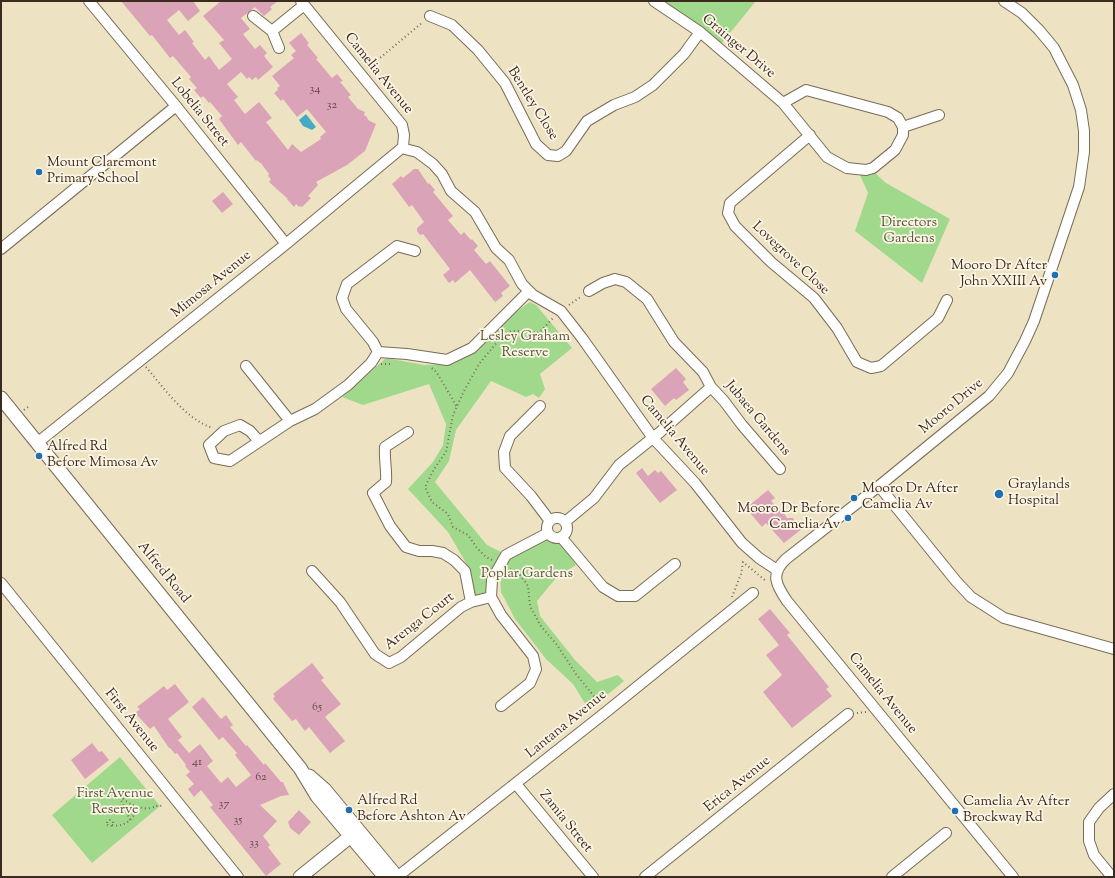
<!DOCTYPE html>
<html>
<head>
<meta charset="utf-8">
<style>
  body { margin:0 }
  #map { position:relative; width:1115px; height:878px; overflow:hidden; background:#ede3c3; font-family:"Sorts Mill Goudy",serif }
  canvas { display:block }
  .frame { position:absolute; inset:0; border:2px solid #3b2a1e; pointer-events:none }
</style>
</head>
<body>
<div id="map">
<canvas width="1115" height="878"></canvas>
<div class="frame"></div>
</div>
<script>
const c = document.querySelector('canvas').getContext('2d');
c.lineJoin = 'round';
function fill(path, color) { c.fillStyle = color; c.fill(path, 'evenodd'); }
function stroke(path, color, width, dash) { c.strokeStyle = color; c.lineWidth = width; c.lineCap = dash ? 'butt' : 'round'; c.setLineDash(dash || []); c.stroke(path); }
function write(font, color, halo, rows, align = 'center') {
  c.font = font + ' "Sorts Mill Goudy",serif'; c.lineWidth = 3.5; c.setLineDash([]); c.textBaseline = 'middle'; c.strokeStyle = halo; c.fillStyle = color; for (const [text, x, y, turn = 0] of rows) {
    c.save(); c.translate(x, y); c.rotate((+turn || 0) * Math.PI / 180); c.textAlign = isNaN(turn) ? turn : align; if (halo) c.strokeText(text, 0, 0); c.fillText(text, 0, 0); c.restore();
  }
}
const green = new Path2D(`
  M665,1H756L721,44Z
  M875,173L886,183L950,219L922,283L855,231L868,193L860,175Z
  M530,302L536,305L572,348L540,374L545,389L539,398L533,394L526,397L491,381L456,430L449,461L435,482L487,545L501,552L489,575L488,593L474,596L470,570L448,532L408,489L433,462L443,445L446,424L429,384L363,405L342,397L386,358L424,365L453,364L472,354L510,316Z
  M544,535L560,541L576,565L556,578L537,601L540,616L575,660L597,682L618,675L624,681L589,710L573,684L546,659L515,619L501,592L500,576L509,557Z
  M120,757L160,806L92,863L52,815Z`);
const water = new Path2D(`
  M306,114L316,127L312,130L303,126L299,120Z`);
const building = new Path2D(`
  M121,1H193L200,11L188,21L179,10L167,20L179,35L185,30L194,42L192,43L205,60L209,56L219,70L232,59L219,43L224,40L203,16L221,1H278L270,7L272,9L264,16L255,7L241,18L250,29L243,34L255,49L260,45L267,53L264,56L273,67L258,80L256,77L252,80L249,77L247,79L241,72L227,84L238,97L234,100L245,114L259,102L272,118L266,122L288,150L292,144L301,152L321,139L320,137L326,132L307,109L297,117L283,99L281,101L274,93L278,90L277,88L280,86L272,76L294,58L291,55L296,51L289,43L301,33L309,43L307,45L318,58L316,59L332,78L337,74L343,81L340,82L351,95L348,97L358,109L365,112L364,115L367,117L368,120L376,124L365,151L347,165L316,182L318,185L308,196L311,198L302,207L300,206L299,207L296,204L294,207L287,199H288L269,182L271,179L268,176L269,174L260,162V163L257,160L256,161L241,142L238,145L219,119L222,116L210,102L209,103L203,96L201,98L194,90L197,88L189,79L191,77L173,56L170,58L152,35L150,36Z
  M414,169H418L428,184L429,183L435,190L433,192L453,216L448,220L461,235L464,232L471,240L472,239L478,246L474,250L486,264L490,261L510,286L501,293L503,296L495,302L470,270L455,283L453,280L449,283L443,275L450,269L423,234L420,235L417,231V228L424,222L412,205L409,207L392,184L401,176L403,178Z
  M223,192L233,204L222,213L212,201Z
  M676,368L686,379L683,382L689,390L676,400L674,398L665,406L651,389Z
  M642,468L648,476L655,470L658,473L661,471L677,490L660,503L636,473Z
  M768,490L775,498L771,501L782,513L783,512L787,518H793L796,523L798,521L803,528L784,543L766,523L762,527L746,508Z
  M770,609L790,633L787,635L829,687L826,689L832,696L792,728L763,692L782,675L766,655L779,645L758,619Z
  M312,663L324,678L321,680L341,704L325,717L345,741L330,753L309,727L305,731L296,719L292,721L273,699L275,696L273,694Z
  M175,684L189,702L168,719L182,737L178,740L189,753L200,744L213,761L207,766L221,783L228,777L236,787L251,775L235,755L237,753L223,737L219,740L192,707L203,697L221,719L226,715L233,725L230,727L246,746L247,745L264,765L265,763L281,782H283L289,795L281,796L260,805L277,821L263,836L270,845L268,847L281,864L266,876L210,807L213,805L201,790L194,797L188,789L194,784L186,775L190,772L185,766L186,765L177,753L175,754L170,748H169L154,726L150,729L135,713L140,709L137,707L164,686L167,690Z
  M92,743L99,752L102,751L109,760L85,779L71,760Z
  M299,810L311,822L299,835L290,828L288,822Z`);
const path = new Path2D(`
  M368,68L423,22
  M569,305L582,296
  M381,364H392
  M146,367C164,388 186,420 213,428
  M432,368L437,373L457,407
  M24,410L28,407
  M492,560L486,557L477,548L468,535L453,527L448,514L432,502L425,487L434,469L446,452L453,415L464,391L479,364L503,335L511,331H524L539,333L553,318
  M510,569L518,572L528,586L530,606L540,625L557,645L576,674L601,705
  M732,597L741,574L743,562L766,581
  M857,713L866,712
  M130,820L121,800L123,799C129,804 142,810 150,808C155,807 157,805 162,806
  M107 823a3 3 0 1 1 6 0a3 3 0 1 1-6 0Z
  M112,825C125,828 134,818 138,807`);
const minor = new Path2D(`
  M89,1L176,106L286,244
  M301,1L402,125L404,135L403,147L405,149L417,152L433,164L442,174L451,191L475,212L496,248L509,260L522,284L533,295L561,311L582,338L653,438L695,483L742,543L759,558L777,570
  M654,1L700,32L783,103L827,157L847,168L866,170L873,168L895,150L903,135V127L898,118L888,112L806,90L783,103
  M1004,1L1022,13L1039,30L1054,48L1073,85L1081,110L1084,131V152L1079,187L1034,321L1025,341L1008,373L989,396L879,486L786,559C770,574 776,585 787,601L1013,877
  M253,16L272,31L304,5
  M430,16L452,25L478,50L505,83L536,144L548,155L558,156L566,151L587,121L614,105L635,97L653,85L684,54L700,32
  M272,31L279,48
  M903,127L939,115
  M810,135L730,203L728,213L735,226L771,262L814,298L837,328L857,362L871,368L881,366L938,318L947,300
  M1,249L176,106
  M589,291L603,283L615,279L626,282L647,299L674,342L703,372L711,387L724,401L742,425L780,469
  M378,352L373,342L346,309L342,298L347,284L397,246L415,251
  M246,366L290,421
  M540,406L510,436L504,452L505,468L531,496L550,521
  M408,432L385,447C384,459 387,470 386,482L373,493L390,526L406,547L419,551H432L443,553L454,560L465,571L471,602
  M259,441L250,431L240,425L224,431L209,445L214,458L230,461L290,421L315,409L348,385L371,363L378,352L407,354L447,360L472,348L529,291
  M37,443L286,244L403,147
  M879,486L956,581L971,597L1004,618L1114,649
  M547 528a10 10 0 1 1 20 0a10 10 0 1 1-20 0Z
  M565,522L594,498L619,465L659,433L711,387
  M561,537L603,587L618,596H635L675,564
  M312,571L340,602L375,654L389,663L401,657L461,607L471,602L491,597
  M1,583L238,877
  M501,706L530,683L536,669L533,656L501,615L491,597L492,580L506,555L548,533
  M516,784L593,877
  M397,877L606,712L753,593
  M645,877L848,714
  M892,877L946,833
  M1112,877L1094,855L1089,841V822L1099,808L1114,794`);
const major = new Path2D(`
  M1,398L300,768L317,796L385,877
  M309,776L325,790L397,877
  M300,877L357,831`);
const markers = [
  [39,172,4,"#1f6fb2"],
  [1055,275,4,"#1f6fb2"],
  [39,456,4,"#1f6fb2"],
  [999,494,5,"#1f6fb2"],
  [854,498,4,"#1f6fb2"],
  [848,518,4,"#1f6fb2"],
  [349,810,4,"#1f6fb2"],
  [955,811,4,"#1f6fb2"]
];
const numberNames = [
  ["34",315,90],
  ["32",332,106],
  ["65",317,708],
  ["41",197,763],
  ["62",261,778],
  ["37",224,805],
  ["35",238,821],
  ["33",254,844]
];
const streetNames = [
  ["Grainger Drive",738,47,40],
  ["Camelia Avenue",378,74,51],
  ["Bentley Close",532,104,58],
  ["Lobelia Street",199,113,51],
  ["Lovegrove Close",790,259,43],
  ["Mimosa Avenue",212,285,-39],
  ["Mooro Drive",952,407,-40],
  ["Jubaea Gardens",757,419,50],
  ["Camelia Avenue",674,436,50],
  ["Alfred Road",163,573,51],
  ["Arenga Court",420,622,-38],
  ["Camelia Avenue",882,694,51],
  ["First Avenue",131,721,51],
  ["Lantana Avenue",567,725,-39],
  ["Erica Avenue",738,785,-39],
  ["Zamia Street",565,822,51]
];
const poiNames = [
  ["Mount Claremont",47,164],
  ["Primary School",47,180],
  ["Mooro Dr After",1047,267,"right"],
  ["John XXIII Av",1047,283,"right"],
  ["Alfred Rd",47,448],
  ["Before Mimosa Av",47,464],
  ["Graylands",1008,486],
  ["Hospital",1008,502],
  ["Mooro Dr After",862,490],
  ["Camelia Av",862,506],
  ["Mooro Dr Before",840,510,"right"],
  ["Camelia Av",840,526,"right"],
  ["Alfred Rd",357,802],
  ["Before Ashton Av",357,818],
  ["Camelia Av After",963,803],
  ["Brockway Rd",963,819]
];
const parkNames = [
  ["Directors",909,224],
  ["Gardens",909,240],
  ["Lesley Graham",525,338],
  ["Reserve",525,354],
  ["Poplar Gardens",527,575],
  ["First Avenue",115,795],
  ["Reserve",115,811]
];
fill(green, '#a1d98c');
fill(water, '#43abc3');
fill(building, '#dba3b7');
stroke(minor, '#796b58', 12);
stroke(major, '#796b58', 15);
stroke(path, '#796b58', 2, [1, 3]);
stroke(minor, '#fff', 10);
stroke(major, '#fff', 13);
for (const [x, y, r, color] of markers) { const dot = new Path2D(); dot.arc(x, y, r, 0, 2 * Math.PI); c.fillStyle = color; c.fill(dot); stroke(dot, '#fcf5e5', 1.5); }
write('12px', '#634844', null, numberNames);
write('14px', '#3b2a1e', '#fcf5e5', streetNames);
write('14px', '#3b2a1e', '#fcf5e5', poiNames, 'left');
write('14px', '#54563a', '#fcf5e5', parkNames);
</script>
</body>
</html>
